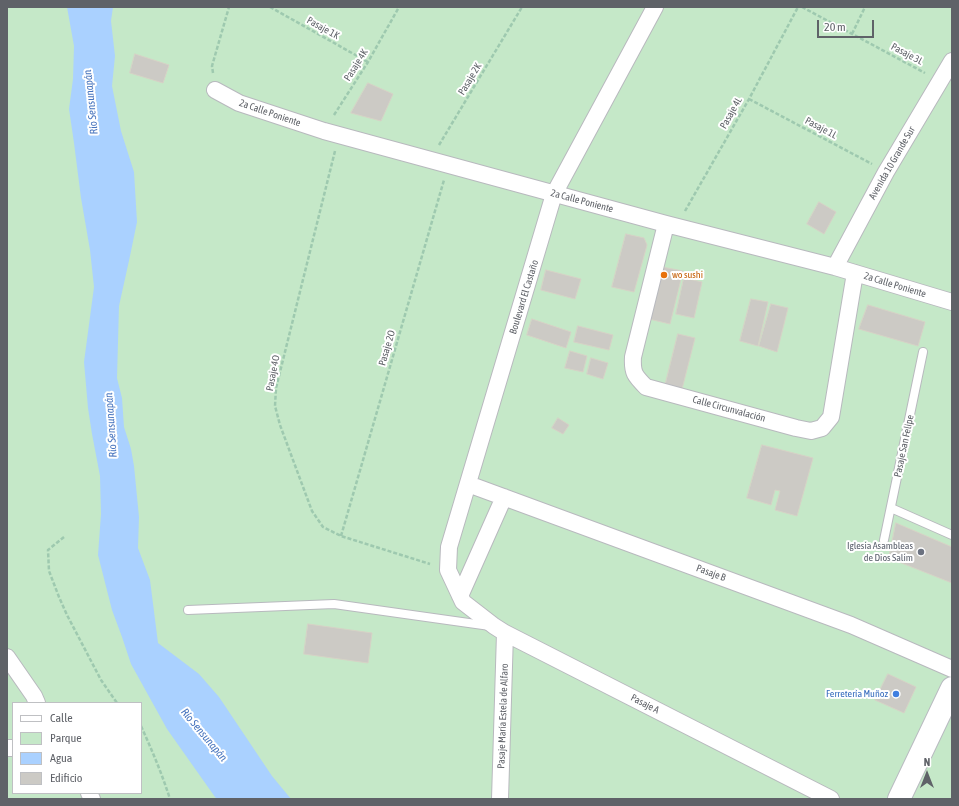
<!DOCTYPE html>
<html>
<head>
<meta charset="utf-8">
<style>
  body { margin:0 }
  #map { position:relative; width:959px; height:806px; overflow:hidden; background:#f1f0e8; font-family:"Asap Condensed",sans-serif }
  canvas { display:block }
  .frame { position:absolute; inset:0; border:8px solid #5f6268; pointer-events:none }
  .legend { position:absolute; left:12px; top:702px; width:130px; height:92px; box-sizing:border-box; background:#fff; border:1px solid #bfc0c3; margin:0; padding:5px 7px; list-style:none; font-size:12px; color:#5f6268 }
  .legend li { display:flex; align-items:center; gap:8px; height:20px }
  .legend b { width:20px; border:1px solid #bfc0c3 }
  .north { position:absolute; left:907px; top:754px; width:40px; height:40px; -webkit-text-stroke:3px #fff; paint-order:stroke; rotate:0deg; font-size:11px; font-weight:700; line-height:16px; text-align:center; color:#5f6268 }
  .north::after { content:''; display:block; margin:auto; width:14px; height:18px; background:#5f6268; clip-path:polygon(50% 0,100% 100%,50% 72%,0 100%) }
  .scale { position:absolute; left:817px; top:20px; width:57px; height:18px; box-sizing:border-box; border:2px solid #5f6268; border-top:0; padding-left:5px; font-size:12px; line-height:14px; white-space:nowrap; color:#5f6268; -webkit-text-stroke:3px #fff; paint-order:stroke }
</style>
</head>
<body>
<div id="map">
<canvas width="959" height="806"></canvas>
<div class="frame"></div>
<ul class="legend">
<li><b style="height:5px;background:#fff"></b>Calle</li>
<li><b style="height:11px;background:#c5e8c8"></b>Parque</li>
<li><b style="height:11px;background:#aad1ff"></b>Agua</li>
<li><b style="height:11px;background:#cccac5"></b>Edificio</li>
</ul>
<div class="north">N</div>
<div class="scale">20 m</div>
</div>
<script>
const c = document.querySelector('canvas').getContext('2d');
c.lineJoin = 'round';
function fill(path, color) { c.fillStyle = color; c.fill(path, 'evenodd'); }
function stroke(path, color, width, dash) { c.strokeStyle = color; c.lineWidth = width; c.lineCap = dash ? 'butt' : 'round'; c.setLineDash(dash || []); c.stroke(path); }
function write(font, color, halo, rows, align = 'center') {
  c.font = font + ' "Asap Condensed",sans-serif'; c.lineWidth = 4; c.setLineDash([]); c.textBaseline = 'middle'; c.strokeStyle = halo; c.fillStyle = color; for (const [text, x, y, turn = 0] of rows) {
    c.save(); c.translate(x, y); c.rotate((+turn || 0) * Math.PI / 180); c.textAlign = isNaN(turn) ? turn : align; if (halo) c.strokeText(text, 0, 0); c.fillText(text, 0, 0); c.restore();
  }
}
const green = new Path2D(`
  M7,7H952V799H7ZM13,703H141V793H13Z`);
const water = new Path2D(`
  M67,7H113L111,21L115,56L112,86L121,131L134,172L137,222L130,256L119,306L117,378L122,398L124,427L131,449L134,466L139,517L138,548L150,580L158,643L199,674L219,697L272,776L291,799H217L215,797L167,729L131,664L122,637L112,610L98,555L101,514L100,476L92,434L88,408L84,362L94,287L90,250L81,198L74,143L69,109L73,79L74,46Z`);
const building = new Path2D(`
  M135,54L169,65L163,83L130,73Z
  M368,83L393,94L381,121L351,113Z
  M819,202L836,212L824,234L807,224Z
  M626,234L644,238L647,245L634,292L612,287Z
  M662,267L683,271L670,324L649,319Z
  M546,270L581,279L575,299L541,290Z
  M684,278L702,282L694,318L676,314Z
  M751,299L768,302L758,346L740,341Z
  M771,304L788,308L777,352L759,346Z
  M868,305L925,322L918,346L859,329Z
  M532,319L571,332L566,348L527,335Z
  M578,326L613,335L609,350L574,342Z
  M678,334L695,338L682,389L665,386Z
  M570,351L587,356L583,372L565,368Z
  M591,358L608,363L603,379L587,374Z
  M558,418L569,425L563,434L552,428Z
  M762,445L813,458L797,516L775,510L780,491L775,490L771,505L747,498Z
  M896,523L952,547V583L889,558Z
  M308,624L372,633L368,663L304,654Z
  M888,674L916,687L904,713L875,700Z`);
const path = new Path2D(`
  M270,7L368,62
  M802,7L925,73
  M852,34L865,7
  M213,73L212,66L229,7
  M749,99L872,164
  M334,115L368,62L399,7
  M439,145L522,7
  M335,151L276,388L275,406L280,425L312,511L323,527L341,536L430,564
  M685,211L749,99L798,7
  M341,536L444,180
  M64,537L48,550L49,571L59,597L67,615L101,680L117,703
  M141,726C152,750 162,774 170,799`);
const lane = new Path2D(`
  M891,508L952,535
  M884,540L923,352
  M188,610L334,604L490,626`);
const street = new Path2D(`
  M655,7L554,194L449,547L448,570L463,602L494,626L505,633L831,799
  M215,90L239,103L324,131L666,224L835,267L952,302
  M666,224L633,357C632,373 635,376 646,387L796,428L811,431L822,428L831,417L855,273
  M835,267L886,172L952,61
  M468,484L851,625L952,669
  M460,596L504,497
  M7,657L34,696L37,703
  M7,748H13
  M89,793L92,799
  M500,799L505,633`);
const secondary = new Path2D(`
  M899,799L952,688`);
const markers = [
  [664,275,4,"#e8710a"],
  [921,552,4,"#6b7280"],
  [896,694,4,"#3f7fe0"]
];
const streetNames = [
  ["Pasaje 1K",323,28,29],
  ["Pasaje 3L",907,54,28],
  ["Pasaje 4K",356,65,-58],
  ["Pasaje 2K",470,79,-59],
  ["2a Calle Poniente",270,113,19],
  ["Pasaje 4L",731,113,-61],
  ["Pasaje 1L",821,128,28],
  ["Avenida 10 Grande Sur",892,163,-60],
  ["2a Calle Poniente",582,201,15],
  ["2a Calle Poniente",895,285,17],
  ["Boulevard El Castaño",524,297,-73],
  ["Pasaje 2O",387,348,-74],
  ["Pasaje 4O",273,373,-79],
  ["Calle Circunvalación",729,409,15],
  ["Pasaje San Felipe",904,446,-78],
  ["Pasaje B",711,573,20],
  ["Pasaje A",645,704,27],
  ["Pasaje María Estela de Alfaro",503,716,-88]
];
const foodNames = [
  ["wo sushi",672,275]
];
const worshipNames = [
  ["Iglesia Asambleas",913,546],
  ["de Dios Salim",913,558]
];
const shopNames = [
  ["Ferretería Muñoz",888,694]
];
const waterNames = [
  ["Río Sensunapán",91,102,-96],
  ["Río Sensunapán",111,425,-94],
  ["Río Sensunapán",204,735,50]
];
fill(green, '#c5e8c8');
fill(water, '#aad1ff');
fill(building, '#cccac5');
stroke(building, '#d6d3c6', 1);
stroke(lane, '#b8b9be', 10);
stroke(street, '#b8b9be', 18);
stroke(secondary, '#b9bbc1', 24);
stroke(path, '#9ec9af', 2.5, [4, 2]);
stroke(lane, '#fff', 8);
stroke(street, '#fff', 16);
stroke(secondary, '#fff', 22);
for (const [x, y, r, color] of markers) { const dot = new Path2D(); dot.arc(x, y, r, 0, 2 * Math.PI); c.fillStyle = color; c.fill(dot); stroke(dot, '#fff', 1.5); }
write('10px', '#5f6268', '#fff', streetNames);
write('10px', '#c56008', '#fff', foodNames, 'left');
write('10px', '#5b616d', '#fff', worshipNames, 'right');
write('10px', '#366cbe', '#fff', shopNames, 'right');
write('italic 11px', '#4673bd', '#fff', waterNames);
</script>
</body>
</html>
